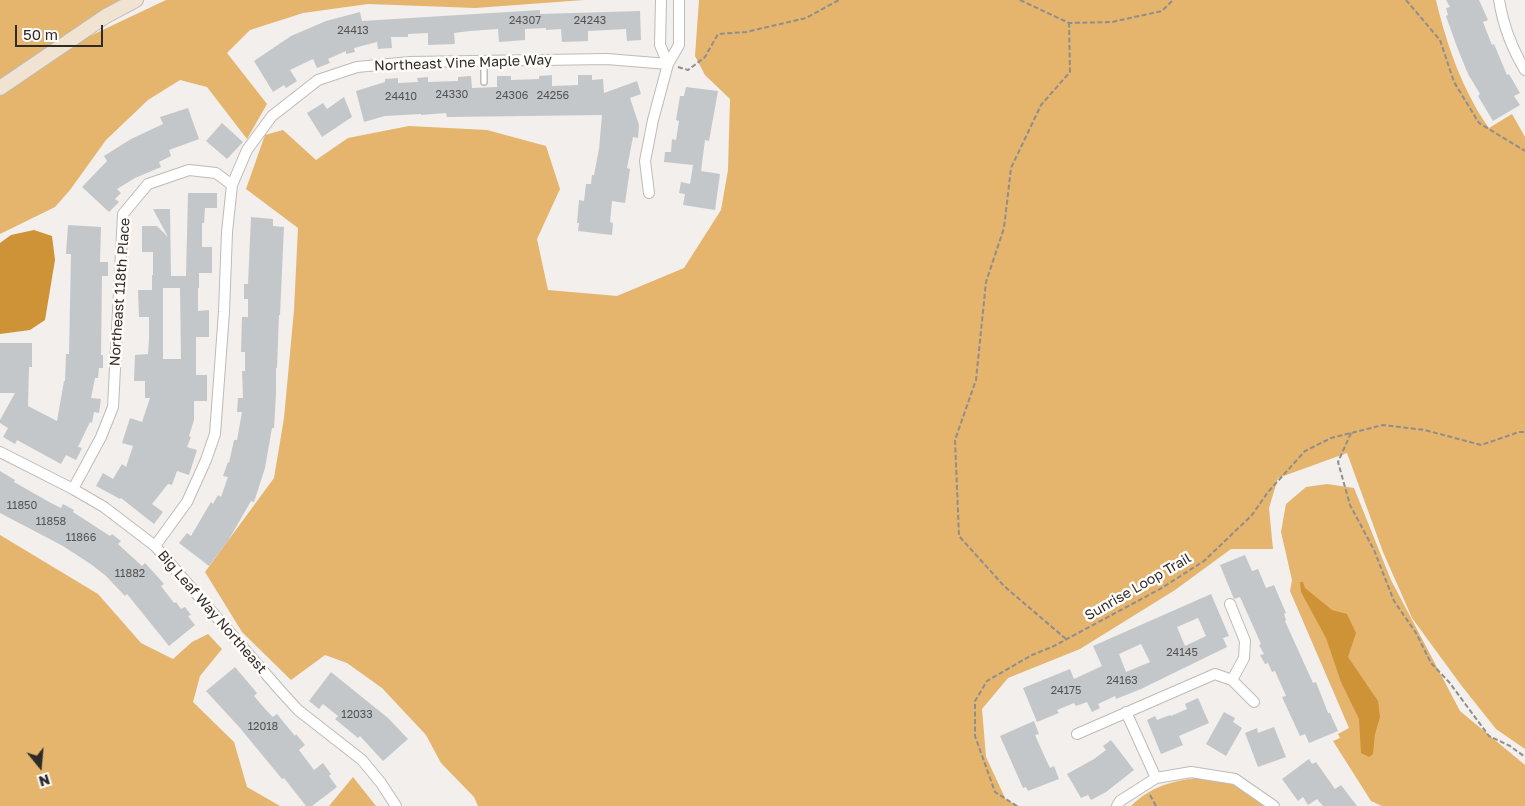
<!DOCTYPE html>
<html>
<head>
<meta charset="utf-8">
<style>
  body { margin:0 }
  #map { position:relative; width:1525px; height:806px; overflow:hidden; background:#f2efec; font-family:"Golos Text",sans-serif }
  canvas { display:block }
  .north { position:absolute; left:15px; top:741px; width:50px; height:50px; -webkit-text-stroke:4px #fffcfa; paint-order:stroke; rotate:163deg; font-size:14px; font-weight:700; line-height:20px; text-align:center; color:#2d2c2b }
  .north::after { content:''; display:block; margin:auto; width:18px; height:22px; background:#2d2c2b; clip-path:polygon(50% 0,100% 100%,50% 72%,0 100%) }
  .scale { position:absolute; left:15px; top:25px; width:88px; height:22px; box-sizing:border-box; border:2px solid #2d2c2b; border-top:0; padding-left:6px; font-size:15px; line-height:18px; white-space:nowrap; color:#2d2c2b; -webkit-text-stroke:4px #fffcfa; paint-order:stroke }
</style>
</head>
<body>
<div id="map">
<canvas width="1525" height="806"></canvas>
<div class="north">N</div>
<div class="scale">50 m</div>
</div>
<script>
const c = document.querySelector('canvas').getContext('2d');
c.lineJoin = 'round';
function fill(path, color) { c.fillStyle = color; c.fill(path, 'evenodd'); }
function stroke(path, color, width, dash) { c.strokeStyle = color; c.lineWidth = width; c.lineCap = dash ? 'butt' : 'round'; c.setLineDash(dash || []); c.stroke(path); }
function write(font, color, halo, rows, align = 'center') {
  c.font = font + ' "Golos Text",sans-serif'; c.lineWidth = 5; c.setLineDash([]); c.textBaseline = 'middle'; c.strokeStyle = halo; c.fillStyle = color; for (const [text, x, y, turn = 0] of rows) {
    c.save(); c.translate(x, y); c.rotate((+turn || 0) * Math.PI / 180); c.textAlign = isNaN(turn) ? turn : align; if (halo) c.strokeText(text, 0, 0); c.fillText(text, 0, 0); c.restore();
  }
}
const green = new Path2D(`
  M0,0H136L73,44L166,0H584L475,8L368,4L303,13L250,30L227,53L267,104L247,139L207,87L180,80L148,100L106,140L70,190L55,207L0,234Z
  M699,0H1436C1446,43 1463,92 1489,128L1512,114L1525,137V749L1496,729L1461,685L1412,618L1383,552L1347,453L1278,478L1269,508L1273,549H1231L1175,590L1080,649L1008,678L982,709L986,757L1006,800L1019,806H478L474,797L441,763L426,735L382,688L347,663L325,655L291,680L242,632L205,572L274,478L284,418L294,310L298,228L246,189L265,135L283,130L316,160L348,138L409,126L487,130L546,146L560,189L537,239L548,290L617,296L684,268L721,210L728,170L730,99L705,75L695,56Z
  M1327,484L1354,488L1391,580L1460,711L1525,765V806H1382L1371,801L1333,741L1340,738L1338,734L1349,728L1290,591L1292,580L1281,532L1286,504L1306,487Z
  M0,535L98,594L141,643L173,659L192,642L208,634L222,649L200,676L193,702L234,742L247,787L280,806H0Z
  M353,777L376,806H329Z
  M1198,778L1223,781L1241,787L1266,806H1131C1151,787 1170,781 1198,778Z`);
const water = new Path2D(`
  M34,230L52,236L55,260L45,320L30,330L0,334V243L11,235Z
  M1300,582H1303L1305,588L1332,610L1347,614L1356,633L1348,657L1378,701L1380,717L1375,734L1373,754L1369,757L1361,753L1359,719L1341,682L1326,638L1301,592Z`);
const building = new Path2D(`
  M1446,0H1479L1488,20L1483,22L1492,45L1494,44L1507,75L1509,74L1520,93L1514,96L1520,105L1493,121L1478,96L1480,94L1468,74L1457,47L1446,16L1448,15L1446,8L1450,7Z
  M540,10V14L640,11L641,40L627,41L626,29L588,31V41L562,42L561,29L546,30V28L525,29V40L499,42L498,29L470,31L454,33L455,44L428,45V33L408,34V37H391L392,48L378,49L377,42L354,48L355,52L346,54V51L328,59L330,63L317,68L313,59L290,70L297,81L286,88L284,85L273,92L254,61L291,36L326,21L360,12L362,21Z
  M552,75V86L578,85V75H592V80L603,79L604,93L637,81L641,94L630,98L639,125L638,138L633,137L627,168L630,169L625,203L612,201L610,222L613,223L612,235L578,231L579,223H577L579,200L584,201L586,184H591L592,175H594L599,149L602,115L447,117L446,113L421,115V114L385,116L364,122L356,91L385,82V79L398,78V83L418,82L417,78L428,77V82L458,81V77L471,76L472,88L497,87V76H511V80L539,79V76Z
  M686,87L718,91L709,141L705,140L701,171L720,174L715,210L683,205L685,194L679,193L681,182L690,184L693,165L664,162L665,152H671L672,139L676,140L679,121L676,120L680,96H684Z
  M344,97L352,117L322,137L307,113L323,103L327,109Z
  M188,108L199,139L169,150L171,156L159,162L161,167L135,178L117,189L121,193L115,199L119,202L109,212L82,187L107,161L104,156L131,139L163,124L160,117Z
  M222,123L243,142L227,159L206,141Z
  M188,193H217V208H205L204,223H202V247H212V273H199V288H198V311L209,310V337H196V375H207V401H194V420L189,436L191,437L187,447L197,450L189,475L177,471L172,485L168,484L152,504L163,512L154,524L121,498L120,499L96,486L103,473L113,479L122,464L126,467L133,446L122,443L130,418L142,422L150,398H145V381H134L135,355L148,354L149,338V317H139L138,290H152V275H153V252H142V226H157L168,237L153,209H170L171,276H186ZM163,288H180L181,359H163Z
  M251,217L273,219V226L284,227L280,315H279L277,368H276V394L274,428H272L265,468L254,502L251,501L228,541L209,566L179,543L187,533L191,536L211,502L213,504L218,495L221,497L228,477L223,476L228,462L229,463L234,440H237L242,412H237L238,398H243L242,371H245V352H241L242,317H248V299H244V284H248Z
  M68,225L101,227L100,262H108V276H102L101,355H103V368H99L98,378H95L91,398L101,399L99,413L94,412L92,423L90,422L78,447L82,448L76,460L66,455L61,464L17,440L15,444L3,437L8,428L0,423V420L15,393H0V343H32V367H29L28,406L57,421L64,381H65L66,354H69L71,254H66Z
  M0,471L15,480L14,482L51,503L61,508L63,504L74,510L73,512L110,536L112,534L121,541L118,544L142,566L145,563L157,576L164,584L161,586L174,603L176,602L181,609L185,607L191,615L188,616L195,625L169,646L127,594L125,596L106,576L92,565L63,546L0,513Z
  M1245,555L1252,571L1258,569L1266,588L1274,585L1286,613L1284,614L1286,620L1285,621L1313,683L1316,682L1328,713H1330L1338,731L1309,743L1305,734L1300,736L1282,697L1286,696L1275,671L1272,672L1268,663L1265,664L1260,655L1264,654L1259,645L1261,644L1240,597L1234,599L1220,565Z
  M1211,594L1229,636L1223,638L1227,647L1141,689L1116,699L1115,696L1098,704L1100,708L1092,712L1087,702L1076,706L1074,703L1057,710L1059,713L1037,722L1023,688L1070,669L1074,679L1102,666L1093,646ZM1198,618L1206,636L1185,646L1177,627ZM1141,644L1150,662L1126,672L1119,654Z
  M235,667L257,693L254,696L266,710L273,717L277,714L295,736L296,734L305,745L299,750L314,770L323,763L331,774L329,776L337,787L312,806H306L284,778L282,779L240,728L206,691Z
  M331,672L388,718L408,739L383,761L360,736L358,738L335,719L338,716L323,704L319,709L309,701Z
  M1198,698L1209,723L1179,736L1183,745L1161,754L1147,720L1155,716L1157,720L1170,715L1171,716L1187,709L1185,704Z
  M1224,712L1235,718L1233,722L1242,728L1226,756L1206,744Z
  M1034,721L1039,734L1035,735L1043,753L1050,768L1054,766L1059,779L1028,791L1026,787L1023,788L1000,736Z
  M1274,727L1286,757L1258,767L1245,733L1257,728L1258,733Z
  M1111,740L1134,770L1106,792L1091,800L1088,795L1081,798L1067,774L1094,759L1106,750L1103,746Z
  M1309,759L1312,764L1316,762L1335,789L1341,785L1357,806H1323L1317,799L1308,805L1303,797L1298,801L1282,779Z`);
const path = new Path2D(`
  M1020,0L1069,23L1112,22L1162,11L1173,0
  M1406,0L1440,40L1454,82L1479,123L1525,151
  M678,67L688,70L705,57L718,34L746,32L806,18L839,0
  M1351,433L1338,462L1350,505L1374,550L1394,601L1416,633L1431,663L1449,682L1489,736L1510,746L1525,757
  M1066,639L1004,586L959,536L955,440L976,380L986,282L1004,228L1011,168L1041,105L1070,72L1069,23
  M1150,795L1156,806
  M1017,806L995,792L975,736V701L987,681L1032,655L1052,647L1160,589L1204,561L1252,515L1268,492L1305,451L1331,438L1383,425L1425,430L1481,445L1519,432H1525`);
const lane = new Path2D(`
  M484,61V82`);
const street = new Path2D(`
  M661,0L660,45L668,64
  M1499,0C1503,24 1512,49 1525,70
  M649,193L645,161L653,120L668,64L679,45V0
  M0,452L73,489L104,507L155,546L278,688L298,710L362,760L381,783L396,806
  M73,489L101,437L113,407L123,214L148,184L189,170L216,173L232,185
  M155,546L187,502L206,460L215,434L224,312L227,232L232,185L247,150L272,116L318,80L357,67L410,62L607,59L668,64
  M1230,604L1245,641L1244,658L1232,680
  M1126,712L1156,778
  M1077,734L1215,674L1232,680L1254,702
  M1117,806L1120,801L1156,778L1191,772L1235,779L1274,806`);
const secondary = new Path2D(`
  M0,88L106,16L136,0`);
const numberNames = [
  ["24307",525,21],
  ["24243",590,21],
  ["24413",353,31],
  ["24330",452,95],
  ["24306",512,96],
  ["24256",553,96],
  ["24410",401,97],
  ["11850",22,506],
  ["11858",51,522],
  ["11866",81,538],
  ["11882",130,574],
  ["24145",1182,653],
  ["24163",1122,681],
  ["24175",1066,691],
  ["12033",357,715],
  ["12018",263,727]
];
const streetNames = [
  ["Northeast Vine Maple Way",463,63,-2],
  ["Northeast 118th Place",120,292,-86],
  ["Sunrise Loop Trail",1138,587,-30],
  ["Big Leaf Way Northeast",212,612,49]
];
fill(green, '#e5b46d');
fill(water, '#ce9337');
fill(building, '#c4c7ca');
stroke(lane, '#bebbb8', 8);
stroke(street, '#bebbb8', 12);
stroke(secondary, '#bebbb8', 16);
stroke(path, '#908e8c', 2, [5, 2.5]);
stroke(lane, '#fff', 5);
stroke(street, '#fff', 10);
stroke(secondary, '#f1e3d1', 14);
write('11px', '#535353', null, numberNames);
write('14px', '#2d2c2b', '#fffcfa', streetNames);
</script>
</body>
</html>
